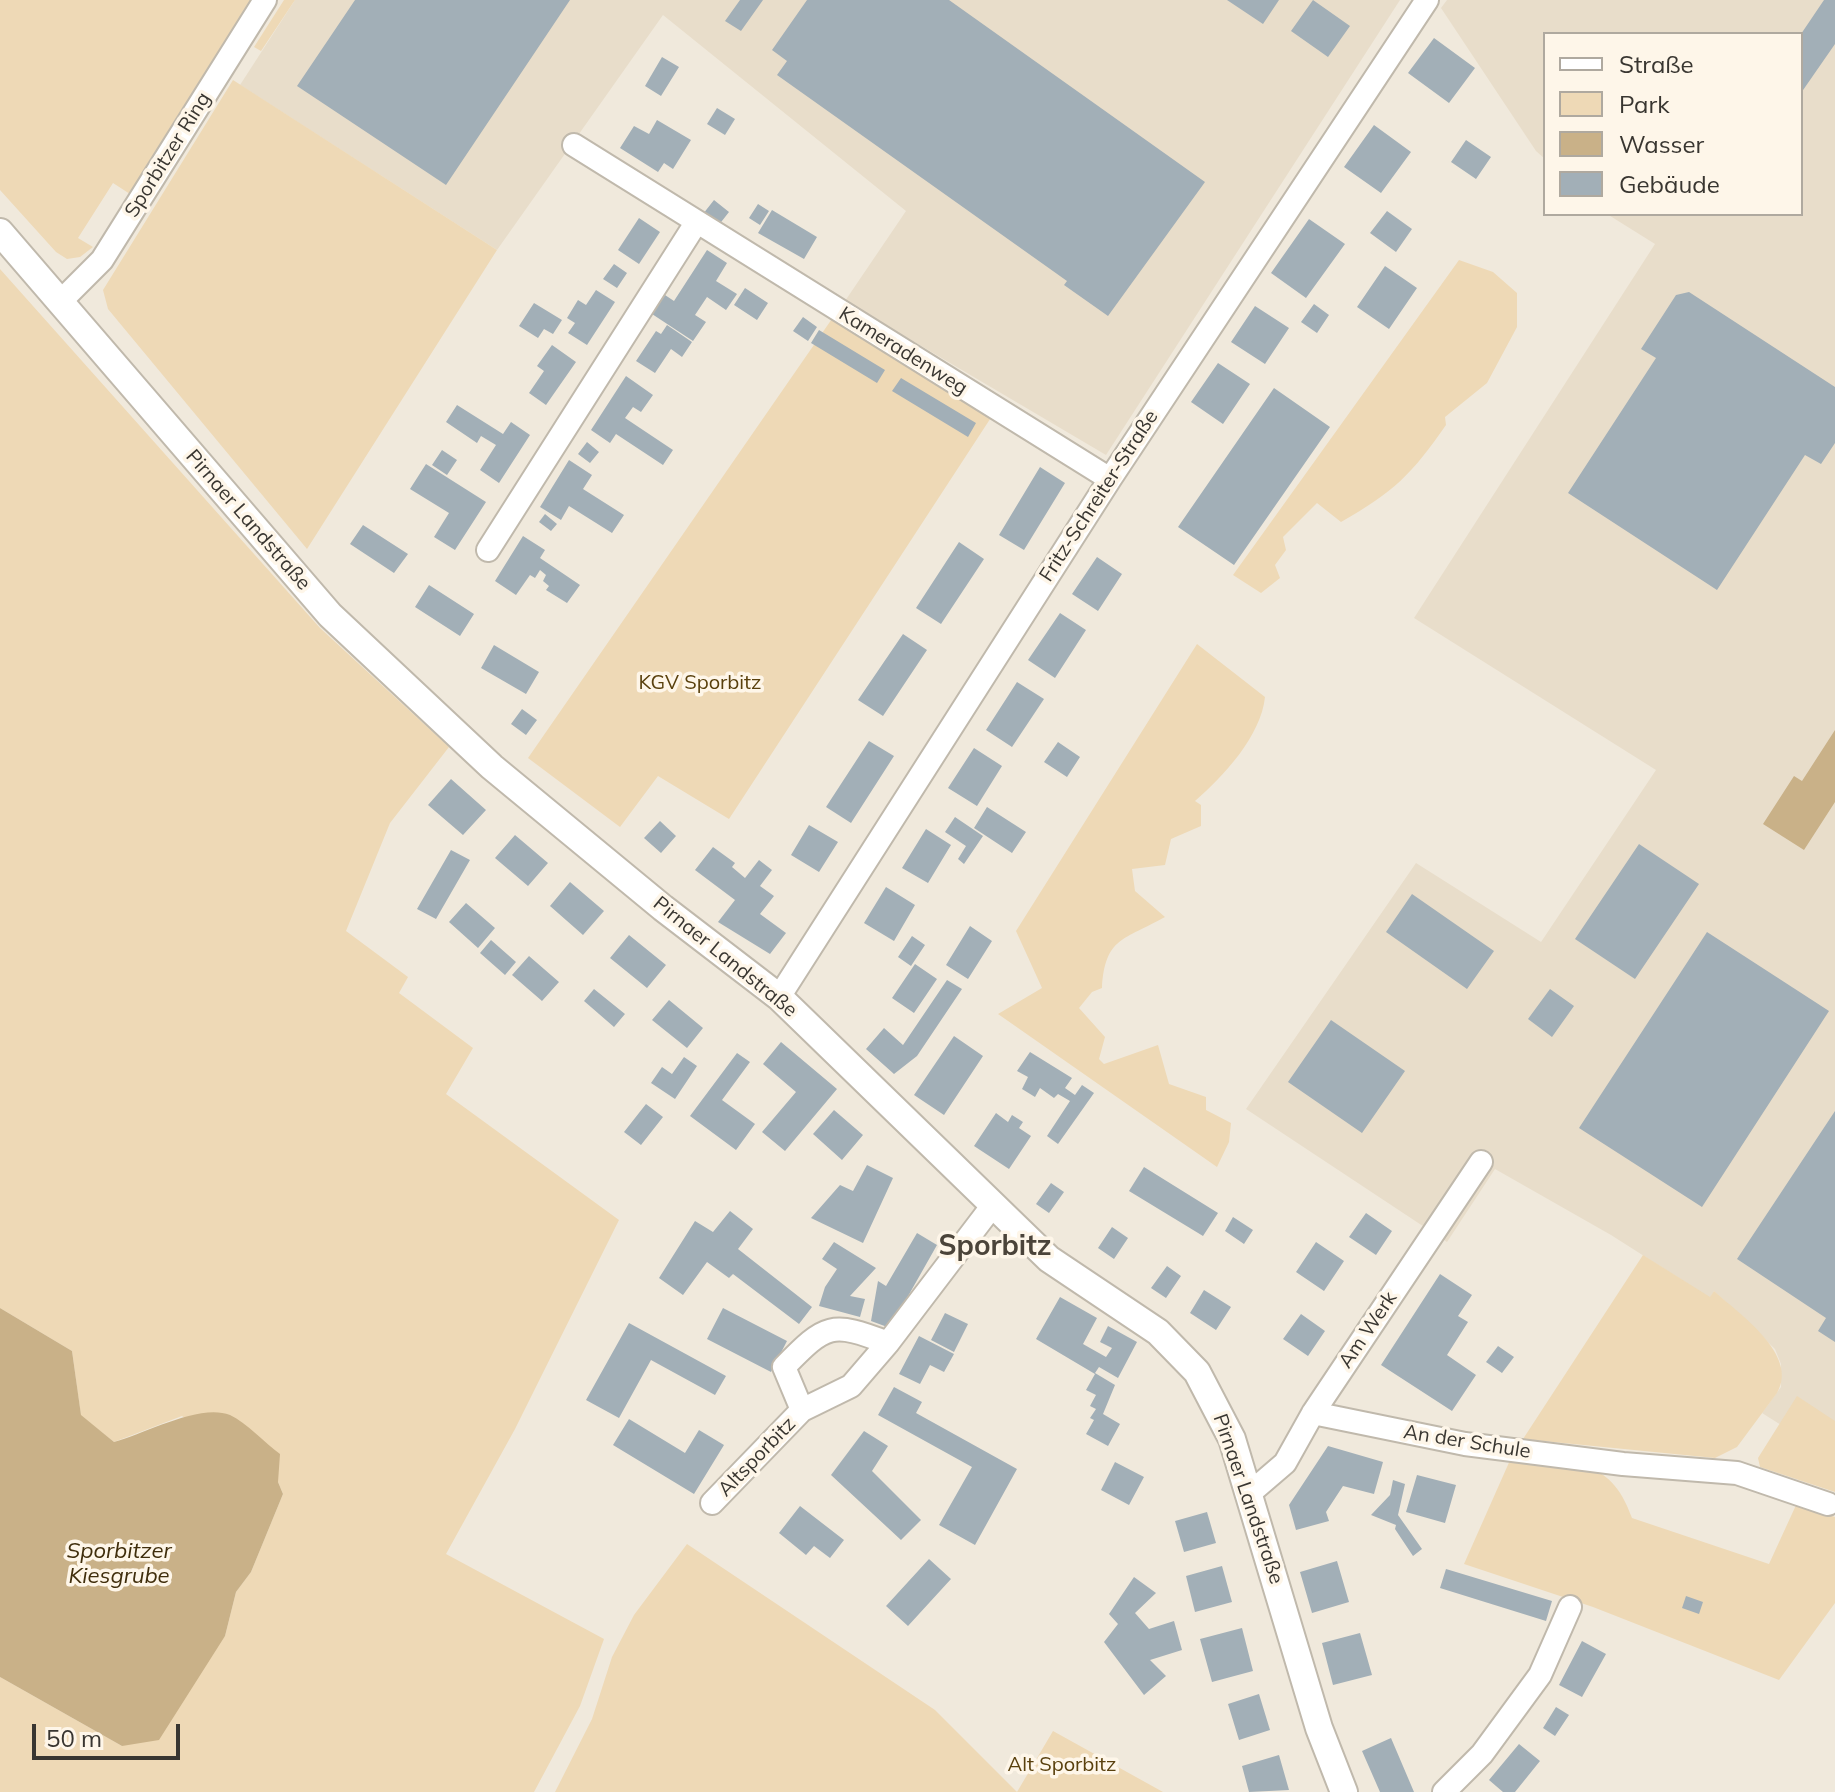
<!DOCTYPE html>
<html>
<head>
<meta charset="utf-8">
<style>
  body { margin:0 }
  #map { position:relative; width:1835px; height:1792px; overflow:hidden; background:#f0e9dc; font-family:Mulish,sans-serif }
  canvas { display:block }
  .legend { position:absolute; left:1543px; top:32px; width:260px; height:184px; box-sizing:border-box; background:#fef6e9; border:2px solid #afa99f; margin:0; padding:10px 14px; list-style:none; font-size:24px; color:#393631 }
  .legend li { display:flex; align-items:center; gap:16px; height:40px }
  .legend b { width:40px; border:2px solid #afa99f }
  .scale { position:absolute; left:32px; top:1724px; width:148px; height:36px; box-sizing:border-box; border:4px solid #393631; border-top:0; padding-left:10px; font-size:24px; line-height:28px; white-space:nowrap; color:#393631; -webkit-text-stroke:6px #fef6e9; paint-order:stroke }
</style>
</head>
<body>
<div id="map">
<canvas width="1835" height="1792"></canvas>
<ul class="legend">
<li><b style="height:10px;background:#fff"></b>Straße</li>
<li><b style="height:22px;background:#eed9b6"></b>Park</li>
<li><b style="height:22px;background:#c9b188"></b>Wasser</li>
<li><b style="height:22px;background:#a2afb7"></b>Gebäude</li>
</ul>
<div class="scale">50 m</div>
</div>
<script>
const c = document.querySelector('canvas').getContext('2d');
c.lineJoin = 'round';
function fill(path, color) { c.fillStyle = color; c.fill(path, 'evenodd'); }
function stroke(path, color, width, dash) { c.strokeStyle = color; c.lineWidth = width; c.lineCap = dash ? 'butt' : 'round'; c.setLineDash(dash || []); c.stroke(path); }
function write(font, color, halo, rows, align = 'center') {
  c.font = font + ' Mulish,sans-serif'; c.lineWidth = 7; c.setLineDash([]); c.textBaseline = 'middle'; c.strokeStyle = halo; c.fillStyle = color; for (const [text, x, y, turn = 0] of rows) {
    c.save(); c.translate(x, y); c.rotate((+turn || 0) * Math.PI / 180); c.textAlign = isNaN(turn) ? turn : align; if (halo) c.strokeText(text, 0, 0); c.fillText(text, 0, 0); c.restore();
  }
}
const built = new Path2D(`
  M295,0H1400L1106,455L845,301L906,211L663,15L497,250L240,85Z
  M1447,0H1835V1459L1762,1413L1781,1387V1364L1775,1349L1714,1291L1710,1298L1611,1235L1495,1169L1447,1242L1246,1109L1416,863L1541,942L1656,770L1414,618L1655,244L1607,214H1801V34H1545V159L1536,151L1441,8Z`);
const green = new Path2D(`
  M0,0H251L130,194L113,183L78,238L93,247L80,257L67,259L56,252L0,190Z
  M284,0H295L261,51L254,47Z
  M233,80L497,250L307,549L108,309L103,290Z
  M1459,260L1493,272L1517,293V327L1487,383L1445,417L1446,425C1412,474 1394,492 1341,522L1317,503L1283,537L1286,550L1275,565L1280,578L1261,593L1233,575Z
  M0,269L320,628L449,747L390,823L346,931L408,977L399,993L473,1048L446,1094L619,1220L515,1429L446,1554L604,1639L580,1706L534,1792H0V1677L122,1746L225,1636L236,1592L251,1572L283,1494L278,1482L182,1416L114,1442L81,1416L72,1351L0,1308Z
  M836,313L994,413L729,819L658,776L620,827L528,758Z
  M1197,644L1265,697C1261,736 1223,777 1195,801L1201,805V826L1171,839L1165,865L1132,869L1135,891L1165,917C1124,940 1105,937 1102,988L1092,992L1079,1008L1105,1037L1099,1059L1104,1064L1158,1045L1169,1084L1206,1097V1110L1231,1123L1229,1142L1217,1167L998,1014L1042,988L1016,931Z
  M1643,1255L1710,1297L1714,1291C1738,1313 1800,1355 1777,1393L1737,1447L1715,1458L1523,1439Z
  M1797,1396L1835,1421V1492L1760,1467L1758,1458Z
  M1511,1458C1569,1464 1610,1454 1632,1518L1769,1564L1797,1503L1835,1517V1603L1779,1680L1593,1607L1464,1564Z
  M687,1544L935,1710L1017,1792L1053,1731L1163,1792H555L592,1719L612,1657L634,1615Z`);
const water = new Path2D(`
  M1835,730V802L1804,850L1763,824L1794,776L1802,781Z
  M0,1308L72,1351L81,1415L114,1442C145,1434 199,1403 230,1415C247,1423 265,1443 280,1454L278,1482L283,1494L251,1572L236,1592L225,1636L159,1740L122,1746L0,1677Z`);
const building = new Path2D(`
  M355,0H570L446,185L297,86Z
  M740,0H763L741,31L725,21Z
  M807,0H949L1205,182L1108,316L1064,285L1067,281L777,75L787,61L772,50Z
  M1227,0H1279L1263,24Z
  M1313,0L1350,26L1328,57L1291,31Z
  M1824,0H1835V44L1801,93V34Z
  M1434,38L1475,68L1449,103L1408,73Z
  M662,57L679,67L661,96L645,86Z
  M717,108L735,119L725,135L707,124Z
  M657,120L691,140L673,169L664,163L658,172L620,148L634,126L649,134Z
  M1374,125L1411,152L1381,193L1344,167Z
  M1466,140L1491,157L1476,179L1451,162Z
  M714,200L729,212L718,226L703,214Z
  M758,204L769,211L760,225L749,218Z
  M772,210L817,237L804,259L758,233Z
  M1387,211L1412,229L1396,252L1370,233Z
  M639,218L660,232L639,264L618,250Z
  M1309,219L1345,244L1306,298L1271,273Z
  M707,250L727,263L716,281L737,294L726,310L707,297L695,315L706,322L693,341L652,314L665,295L674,301Z
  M614,264L627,273L617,288L603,279Z
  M1385,266L1417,288L1389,329L1357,307Z
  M745,288L768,303L757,320L734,305Z
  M596,290L615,302L587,345L568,333L575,323L567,318L578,300L586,305Z
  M1689,292L1835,387V443L1821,464L1805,455L1717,590L1568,493L1656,358L1641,349L1676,295Z
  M534,303L562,320L553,334L544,329L538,338L519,326Z
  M1314,304L1329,315L1317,333L1301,322Z
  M1255,306L1289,328L1265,364L1231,342Z
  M803,317L817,327L808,341L793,331Z
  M667,325L692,342L682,357L671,349L655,373L636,361L656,331L661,334Z
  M819,330L885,370L877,383L811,343Z
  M552,345L576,362L546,405L529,393L544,371L537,366Z
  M1218,363L1250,384L1223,424L1191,402Z
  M626,376L653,395L641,412L633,407L625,418L673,450L663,465L616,434L610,443L591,430Z
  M901,378L976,423L968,437L892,391Z
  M1274,388L1330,427L1234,565L1178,527Z
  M457,405L503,434L511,422L530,435L499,483L480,470L496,445L481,436L477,443L446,422Z
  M587,442L599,452L590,463L578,454Z
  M442,450L457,460L447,475L432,465Z
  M569,460L592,475L583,489L624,515L612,533L569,506L561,520L540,507Z
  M426,464L486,502L455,550L434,537L449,513L410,489Z
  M1040,467L1065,483L1024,550L999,535Z
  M545,514L557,524L551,531L539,522Z
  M363,525L408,554L394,573L350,544Z
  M523,536L545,550L540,558L580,585L567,603L546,590L549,586L543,581L546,575L540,570L535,578L530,575L516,595L495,581Z
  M959,542L984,559L941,624L916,608Z
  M1097,557L1122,574L1098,611L1072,594Z
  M429,585L474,614L460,636L415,607Z
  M1060,613L1086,630L1055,678L1028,660Z
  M903,634L927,650L883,716L858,700Z
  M494,645L539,672L526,694L481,668Z
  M1017,682L1044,699L1012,747L986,730Z
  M522,709L537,720L526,735L511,724Z
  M869,741L894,756L851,823L826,807Z
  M1058,742L1080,757L1067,777L1044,762Z
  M974,748L1002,766L977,806L948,788Z
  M451,779L486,810L463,835L428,805Z
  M987,807L1026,832L1012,853L974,828Z
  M955,817L983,836L964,864L958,859L966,846L945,832Z
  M660,821L676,836L661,853L644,838Z
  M809,825L838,842L819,872L791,855Z
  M926,829L951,845L928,883L902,868Z
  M515,835L548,863L528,886L495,858Z
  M1639,844L1699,884L1635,979L1575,939Z
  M713,847L735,863L732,867L745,878L759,860L772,870L760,886L774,896L760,914L786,933L770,954L718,922L735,900L695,870Z
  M451,850L470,860L436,919L417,909Z
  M570,882L604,911L583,935L550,906Z
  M886,887L915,905L894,941L864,923Z
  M1412,894L1494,951L1467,989L1386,932Z
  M466,903L495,928L478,948L449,922Z
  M970,926L992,941L968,979L946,965Z
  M1707,932L1829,1011L1702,1207L1579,1128Z
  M629,935L666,965L647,988L610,958Z
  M912,936L925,945L911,966L898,957Z
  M491,940L516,962L505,975L480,953Z
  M529,956L559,982L542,1001L512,975Z
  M915,964L937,979L914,1013L892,998Z
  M947,980L962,989L917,1056L894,1074L866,1049L884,1028L903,1045Z
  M594,989L625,1014L614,1027L584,1001Z
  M1550,989L1574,1006L1552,1037L1528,1019Z
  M669,1000L703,1028L687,1048L652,1020Z
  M1331,1020L1405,1071L1362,1133L1288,1082Z
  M954,1036L983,1056L944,1115L914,1095Z
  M781,1042L837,1089L785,1151L762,1132L796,1092L763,1064Z
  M1030,1052L1072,1078L1065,1088L1075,1095L1082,1085L1094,1093L1058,1144L1047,1136L1070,1101L1058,1094L1054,1098L1040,1088L1035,1097L1022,1089L1028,1077L1017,1071Z
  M737,1053L750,1062L722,1100L755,1124L736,1150L690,1116Z
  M684,1057L697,1066L675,1099L651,1083L662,1067L672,1074Z
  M646,1104L663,1117L641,1145L624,1132Z
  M834,1110L863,1135L842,1160L813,1134Z
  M1835,1111V1342L1818,1331L1826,1318L1737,1259Z
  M996,1113L1008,1122L1012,1115L1023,1122L1019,1128L1031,1136L1009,1169L974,1146Z
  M867,1165L893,1178L863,1243L811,1218L840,1185L853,1191Z
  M1144,1167L1218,1213L1203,1236L1129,1191Z
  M1051,1183L1064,1192L1049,1213L1036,1204Z
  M730,1211L753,1229L738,1249L812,1307L799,1324L733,1274L729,1278L707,1262L683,1295L659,1278L695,1221L713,1232Z
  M1366,1213L1392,1231L1376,1255L1349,1237Z
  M1233,1217L1253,1230L1244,1244L1225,1231Z
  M1112,1227L1128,1238L1114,1259L1098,1248Z
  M917,1233L937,1245L890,1328L871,1321L878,1281L886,1286Z
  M834,1242L876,1268L850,1296L865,1299L860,1317L819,1306L825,1287L837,1269L822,1259Z
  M1316,1242L1344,1261L1324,1291L1296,1272Z
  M1167,1266L1181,1276L1166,1298L1151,1288Z
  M1440,1274L1472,1295L1458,1316L1468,1322L1447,1355L1476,1375L1452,1411L1381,1365Z
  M1204,1290L1231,1307L1216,1330L1190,1313Z
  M1060,1297L1097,1318L1083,1344L1090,1348L1106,1357L1112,1348L1100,1342L1108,1326L1137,1342L1118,1378L1099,1367L1095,1373L1115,1385L1103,1414L1120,1424L1108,1446L1086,1434L1094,1420L1090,1418L1096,1409L1090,1406L1096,1395L1086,1390L1095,1374L1036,1339Z
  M723,1308L787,1341L771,1372L707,1339Z
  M945,1313L968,1324L954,1352L931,1340Z
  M1301,1314L1325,1331L1308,1356L1283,1339Z
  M629,1323L726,1376L715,1395L651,1360L619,1418L586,1400Z
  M919,1336L954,1354L944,1372L930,1365L920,1384L899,1374Z
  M1498,1346L1514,1357L1502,1373L1486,1362Z
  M894,1387L922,1402L916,1413L1017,1469L975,1545L939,1525L972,1467L878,1415Z
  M629,1419L685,1453L699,1430L724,1445L694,1494L613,1445Z
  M864,1431L888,1446L872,1471L921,1520L901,1540L831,1475Z
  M1328,1446L1383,1462L1374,1494L1343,1486L1326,1512L1329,1521L1296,1530L1289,1505Z
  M1115,1462L1144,1477L1129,1505L1101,1490Z
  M1417,1475L1456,1485L1445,1523L1406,1512Z
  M1393,1480L1405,1484L1398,1515L1422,1549L1413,1556L1395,1529L1396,1525L1371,1515L1390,1495Z
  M800,1506L844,1540L830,1558L814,1546L806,1555L779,1533Z
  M1207,1512L1216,1543L1184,1552L1175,1521Z
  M929,1559L951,1579L908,1626L886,1606Z
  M1337,1561L1349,1602L1312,1613L1300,1572Z
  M1222,1566L1232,1602L1195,1612L1186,1576Z
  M1446,1569L1552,1601L1546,1621L1440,1588Z
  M1134,1577L1156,1593L1135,1613L1149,1629L1174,1621L1182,1650L1150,1660L1166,1676L1144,1695L1104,1642L1118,1624L1109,1614Z
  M1686,1596L1703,1602L1699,1614L1682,1608Z
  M1242,1628L1253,1671L1212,1682L1200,1639Z
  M1360,1633L1372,1675L1333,1685L1322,1643Z
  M1582,1641L1606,1654L1582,1697L1559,1685Z
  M1259,1694L1270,1730L1239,1740L1228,1704Z
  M1556,1707L1569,1715L1555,1736L1543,1728Z
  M1391,1738L1414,1792H1380L1362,1751Z
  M1519,1744L1540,1761L1515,1792H1503L1489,1780Z
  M1279,1755L1289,1790L1249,1792L1242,1766Z`);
const minor = new Path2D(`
  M574,145L1110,479
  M61,301L102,260L265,0
  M488,550L696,223
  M779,997L1110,479L1427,0
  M802,1410L784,1367C826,1324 831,1321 888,1343
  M1313,1413L1465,1444L1623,1464L1737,1473L1828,1504
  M1250,1493L1285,1463L1313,1413L1481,1162
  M712,1503L802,1410L851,1386L888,1343L993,1205
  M1444,1792L1482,1754L1540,1675L1570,1607`);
const tertiary = new Path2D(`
  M0,232L330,615L492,767L663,908L779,997L1049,1259L1158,1332L1197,1372L1232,1439L1319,1728L1344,1792`);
const streetNames = [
  ["Sporbitzer Ring",168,155,-58],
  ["Kameradenweg",903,351,32],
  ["Fritz-Schreiter-Straße",1099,496,-57],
  ["Pirnaer Landstraße",248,520,49],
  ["Pirnaer Landstraße",725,957,39],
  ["Am Werk",1368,1330,-56],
  ["An der Schule",1467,1442,9],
  ["Altsporbitz",757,1457,-46],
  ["Pirnaer Landstraße",1248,1499,71]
];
const parkNames = [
  ["KGV Sporbitz",700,683],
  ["Alt Sporbitz",1062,1765]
];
const waterNames = [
  ["Sporbitzer",119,1551],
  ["Kiesgrube",119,1576]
];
const districtNames = [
  ["Sporbitz",995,1247]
];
fill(built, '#e8ddca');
fill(green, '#eed9b6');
fill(water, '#c9b188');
fill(building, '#a2afb7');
stroke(minor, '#c0b9ac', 26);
stroke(tertiary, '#c0b9ac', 30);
stroke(minor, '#fff', 22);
stroke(tertiary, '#fff', 26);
write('20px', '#393631', '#fef6e9', streetNames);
write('20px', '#59400d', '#fef6e9', parkNames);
write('italic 22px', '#402e0c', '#fef6e9', waterNames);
write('bold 28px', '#4b443a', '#fef6e9', districtNames);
</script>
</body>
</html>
